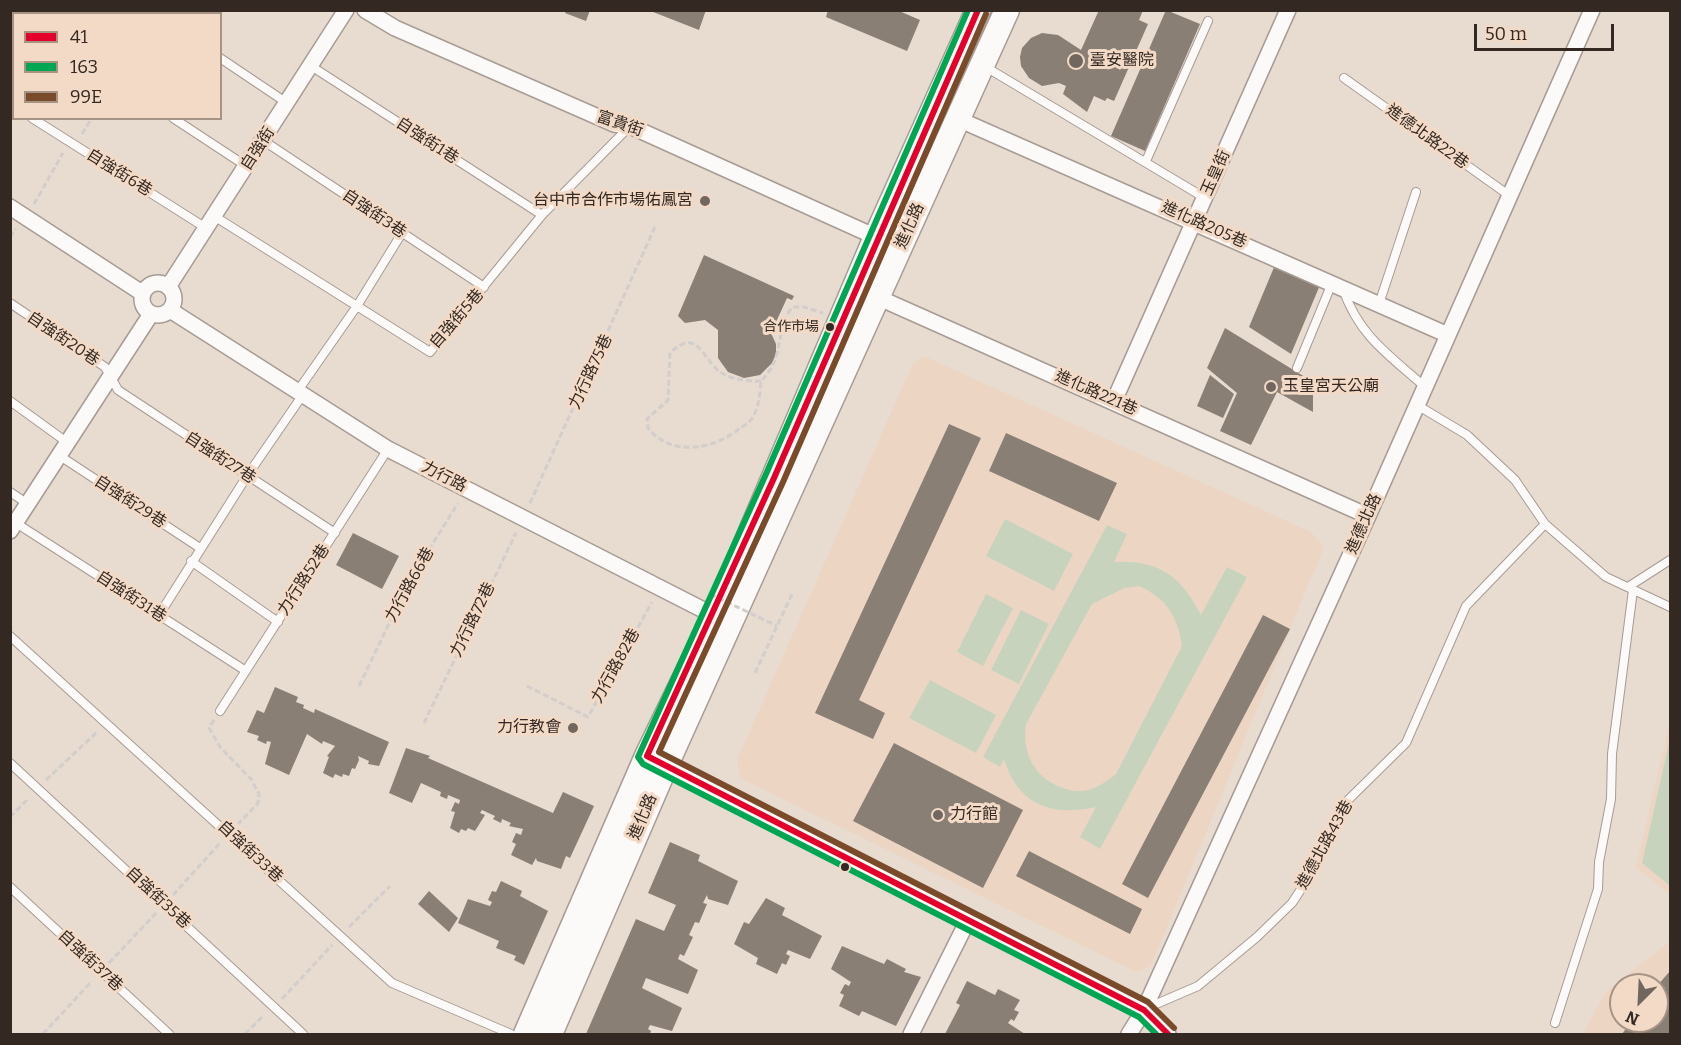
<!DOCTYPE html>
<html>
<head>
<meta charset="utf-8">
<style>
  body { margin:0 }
  #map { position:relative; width:1681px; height:1045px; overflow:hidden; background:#e8dbd0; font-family:Bitter,serif }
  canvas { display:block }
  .frame { position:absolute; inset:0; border:12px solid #332922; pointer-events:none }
  .legend { position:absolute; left:12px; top:12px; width:210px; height:108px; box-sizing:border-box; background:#f2dac6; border:2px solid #a69384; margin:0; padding:8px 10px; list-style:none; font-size:18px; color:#332922 }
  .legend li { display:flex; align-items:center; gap:12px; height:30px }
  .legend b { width:30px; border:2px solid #a69384 }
  .north { position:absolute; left:1609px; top:973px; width:60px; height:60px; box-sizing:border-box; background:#f2dac6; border:2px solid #a69384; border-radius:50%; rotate:204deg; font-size:16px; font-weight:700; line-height:24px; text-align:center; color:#332922 }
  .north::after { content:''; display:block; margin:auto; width:21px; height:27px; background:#72675f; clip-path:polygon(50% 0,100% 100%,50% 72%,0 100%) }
  .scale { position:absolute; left:1474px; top:24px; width:140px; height:27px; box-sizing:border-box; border:3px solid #332922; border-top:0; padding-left:8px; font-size:18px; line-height:21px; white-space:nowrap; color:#332922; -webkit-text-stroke:4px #f2dac6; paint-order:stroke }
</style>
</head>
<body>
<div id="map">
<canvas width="1681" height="1045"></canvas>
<div class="frame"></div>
<ul class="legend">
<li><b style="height:8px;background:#e4002b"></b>41</li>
<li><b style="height:8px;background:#00a651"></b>163</li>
<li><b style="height:8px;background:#7a4b2a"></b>99E</li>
</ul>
<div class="north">N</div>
<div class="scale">50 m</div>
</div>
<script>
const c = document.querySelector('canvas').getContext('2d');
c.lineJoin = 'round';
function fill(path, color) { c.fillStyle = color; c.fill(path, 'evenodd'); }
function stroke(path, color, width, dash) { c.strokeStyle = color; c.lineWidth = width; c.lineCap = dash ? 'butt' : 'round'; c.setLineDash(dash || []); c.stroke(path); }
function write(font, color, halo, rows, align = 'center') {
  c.font = font + ' Bitter,"Noto Sans TC",serif'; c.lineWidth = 6; c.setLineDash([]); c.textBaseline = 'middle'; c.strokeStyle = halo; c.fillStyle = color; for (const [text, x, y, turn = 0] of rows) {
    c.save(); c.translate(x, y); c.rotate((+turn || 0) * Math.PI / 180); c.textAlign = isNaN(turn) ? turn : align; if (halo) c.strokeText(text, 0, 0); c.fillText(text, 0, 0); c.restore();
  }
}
const built = new Path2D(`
  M924,356L1311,532L1324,547L1151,966L1136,972L740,778L737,760L913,363Z
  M1670,721V895L1636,867Z
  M1670,941V1034H1583L1605,993ZM1621,985H1657V1021H1621Z`);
const green = new Path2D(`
  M1005,519L1073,554L1054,591L986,556Z
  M1107,525L1127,534L1114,562C1159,560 1180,575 1201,615L1227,567L1247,577L1100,849L1080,837L1096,807C1051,817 1018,805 1004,759L1000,767L983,757ZM1139,586C1166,598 1178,616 1182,646L1116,774C1107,781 1099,787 1088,790C1078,793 1069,790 1060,787C1033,776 1022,752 1026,724L1092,604L1124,588Z
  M986,594L1013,608L983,666L957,652Z
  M1021,610L1049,624L1019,684L991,670Z
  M930,680L996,715L976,753L909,718Z
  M1670,738V885H1669L1642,863Z`);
const building = new Path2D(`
  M566,10H590L586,21L565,13Z
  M648,10H706L699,30Z
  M828,10H897L920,20L907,51L826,17Z
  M1099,10H1143L1139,20L1148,24L1114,101L1107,98L1105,101L1094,96L1087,112L1063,94L1066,86L1059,83L1042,86L1029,78L1021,66L1020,57L1022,48L1031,38L1042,33L1058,35L1081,50Z
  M1166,10L1200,24L1145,151L1111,136Z
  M704,255L794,296L792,300L787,298L771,333L776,344V354L772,363L760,375L744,378L728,372L718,358V330L705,320L685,323L678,316Z
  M1275,265L1320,285L1291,354L1249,327Z
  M1225,328L1313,382V412L1277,392L1251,445L1220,431L1237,393L1207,368Z
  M1210,375L1234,394L1223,418L1197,406Z
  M949,424L981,438L859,700L885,713L873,739L815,713Z
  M1006,433L1117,483L1099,521L989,471Z
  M353,533L399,556L382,589L336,565Z
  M1263,615L1290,629L1148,898L1122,884Z
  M275,687L298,697L296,702L304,705L303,708L314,713L315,709L389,742L379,766L368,764L369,761L358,756L359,760L355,769L352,768L349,776L343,774L342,777L335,774L333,778L323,773L329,757L327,756L335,746L323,741L322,744L307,734L289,775L265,764L271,742L267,741L266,744L257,740L259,736L247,732L257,710L264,713Z
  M894,743L1023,810L983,888L853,821Z
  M406,748L430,756L428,758L553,813L563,792L594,806L570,858L566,856L561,869L537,861L536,858L532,865L511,855L516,844L512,842L516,833L521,835L523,829L509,826L511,823L502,819L501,823L493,819L495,816L482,810L480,813L485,815L475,831L468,828L466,831L461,829L459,833L450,828L455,812L451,811L455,802L459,804L460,800L448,795L447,799L440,796L441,792L421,783L412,803L389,793Z
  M670,842L700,855L698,861L738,881L728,905L708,899L707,895L703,903L707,904L699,923L695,922L689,935L693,937L684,956L680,954L678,959L698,970L688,994L646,978L642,988L682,1008L672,1031L650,1025L648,1029L651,1031L650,1034H586L636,919L664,931L676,905L648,893Z
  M1029,851L1142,909L1130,934L1016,876Z
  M501,881L522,891L520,896L548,911L524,965L514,960L516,956L496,948L499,941L458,923L468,899L490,906L492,902L488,900L492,891L496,892Z
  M429,891L458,918L449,932L418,904Z
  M766,898L785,908L782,915L822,936L810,959L788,950L786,954L790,956L786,965L782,963L777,974L756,964L758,958L734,944L744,922L749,924Z
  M842,946L884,964L887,959L906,969L904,972L921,977L896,1026L862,1011L859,1016L839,1006L844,995L840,993L845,984L849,986L851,982L831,969Z
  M1670,971V1032L1668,1034H1622L1632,1021H1657V986Z
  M967,981L995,995L998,989L1020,1000L1014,1010L1019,1012L1014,1021L1011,1019L1008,1023L1025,1034H945L960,1005L956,1003Z`);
const path = new Path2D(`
  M82,134L92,118
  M34,204L63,153
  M10,237L16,229
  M761,381C746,381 732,380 720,372C703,360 698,326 670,353L668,400L647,419L648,428C671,457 713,450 739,429C744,426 750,422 753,417C759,406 760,394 761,381C786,356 773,336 792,307H804L823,313
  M530,503L655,227
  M755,673L793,592
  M359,686L409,582L458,503
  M527,686L588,717L652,602
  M214,720L209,728L220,747L251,779L259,794L258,803L238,824
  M424,723L516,533
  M46,780L98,731
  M10,817L29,798
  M173,895L221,842
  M349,927L390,886
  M109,963L156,913
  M282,999L332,945
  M43,1034L92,981
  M245,1034L263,1016`);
const service = new Path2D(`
  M150,10L154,14
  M10,13L14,15
  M220,58L287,103
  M311,66L542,215
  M984,66L1205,198
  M1344,78L1510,196
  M10,105L14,107
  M32,118L206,228
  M173,118L246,166
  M264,141L484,287
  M1146,161L1208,21
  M214,216L430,352L542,215L629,127
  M1343,289C1359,336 1389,355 1425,387
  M10,303L105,367L118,390L335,533
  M1379,304L1416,192
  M1297,368L1332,283
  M297,392L357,306L402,233
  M10,401L68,443
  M1417,405L1467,435L1515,480L1545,524L1606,577L1670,607
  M60,456L200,548
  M10,492L28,504
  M16,523L246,671
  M191,561L278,622
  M1628,587L1670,560
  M159,615L247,476L302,396
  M10,636L392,983L511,1034
  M220,711L388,449
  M10,763L303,1034
  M10,887L169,1034
  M1147,1008L1198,986L1257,937L1292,903L1309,877L1346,802L1406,743L1466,606L1545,524
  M1555,1023L1598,889L1599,862L1611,799L1612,754L1633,590`);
const minor = new Path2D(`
  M365,10L395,28L614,124L630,126L876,237L877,297L1368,516
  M958,119L1448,335
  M10,207L142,293
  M142 299a16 16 0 1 1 32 0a16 16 0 1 1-32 0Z
  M168,287L346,10
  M170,310L388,449L723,620
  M1114,401L1288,10
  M10,531L151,314
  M659,762L1144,1010L1168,1034
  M911,1034L968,920
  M1129,1034L1144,1010L1368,516L1592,10`);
const primary = new Path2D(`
  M526,1034L647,756L715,616L876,237L978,10
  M550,1034L666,765L1007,10`);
const pathBridge = new Path2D(`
  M691,635L710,594L777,626`);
const bus1 = new Path2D(`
  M978,10L774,478L647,756L1144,1010L1168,1034`);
const bus2 = new Path2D(`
  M968,10L766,474L638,757L643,764L1139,1017L1156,1034`);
const bus3 = new Path2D(`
  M986,14L783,482L659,752L1148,1002L1174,1028`);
const markers = [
  [1076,61,8,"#72675f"],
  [705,201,6,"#72675f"],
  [830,327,5,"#332922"],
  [1271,387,6,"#72675f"],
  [573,728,6,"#72675f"],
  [938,815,6,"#72675f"],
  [845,867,5,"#332922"]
];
const busNames = [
  ["合作市場",819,327]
];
const poiNames = [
  ["臺安醫院",1090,61],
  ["台中市合作市場佑鳳宮",693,201,"right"],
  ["玉皇宮天公廟",1283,387],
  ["力行教會",561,728,"right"],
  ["力行館",950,815]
];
const streetNames = [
  ["富貴街",620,124,19],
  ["進德北路22巷",1427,137,36],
  ["自強街1巷",427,141,33],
  ["自強街",258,149,-57],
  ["自強街6巷",119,173,32],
  ["玉皇街",1216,173,-66],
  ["自強街3巷",374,214,34],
  ["進化路205巷",1204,225,24],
  ["進化路",910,226,-66],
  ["自強街5巷",457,319,-49],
  ["自強街20巷",63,339,34],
  ["力行路75巷",591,372,-65],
  ["進化路221巷",1096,393,24],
  ["自強街27巷",220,458,33],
  ["力行路",444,477,27],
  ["自強街29巷",130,502,33],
  ["進德北路",1364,524,-66],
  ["力行路52巷",304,580,-57],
  ["力行路66巷",410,585,-61],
  ["自強街31巷",131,597,33],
  ["力行路72巷",473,620,-64],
  ["力行路82巷",616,666,-61],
  ["進化路",643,817,-67],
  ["進德北路43巷",1325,845,-61],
  ["自強街33巷",250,852,43],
  ["自強街35巷",158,898,43],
  ["自強街37巷",90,961,43]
];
fill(built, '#ecd6c3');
fill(green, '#c8d3be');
fill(building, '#8a7f75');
stroke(service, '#a69c94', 10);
stroke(minor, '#a69c94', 18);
stroke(primary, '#a69c94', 27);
stroke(path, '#d2cecb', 3, [6, 3]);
stroke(service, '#fcfaf8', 8);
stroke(minor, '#fcfaf8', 15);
stroke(primary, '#fcfaf8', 24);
stroke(pathBridge, '#d2cecb', 3, [6, 3]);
stroke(bus1, '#e4002b', 6);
stroke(bus2, '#00a651', 6);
stroke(bus3, '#7a4b2a', 6);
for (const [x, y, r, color] of markers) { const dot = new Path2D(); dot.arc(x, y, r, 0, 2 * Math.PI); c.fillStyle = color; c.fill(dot); stroke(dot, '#f2dac6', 2); }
write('14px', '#332922', '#f2dac6', busNames, 'right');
write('16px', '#332922', '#f2dac6', poiNames, 'left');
write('16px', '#332922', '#f2dac6', streetNames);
</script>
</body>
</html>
